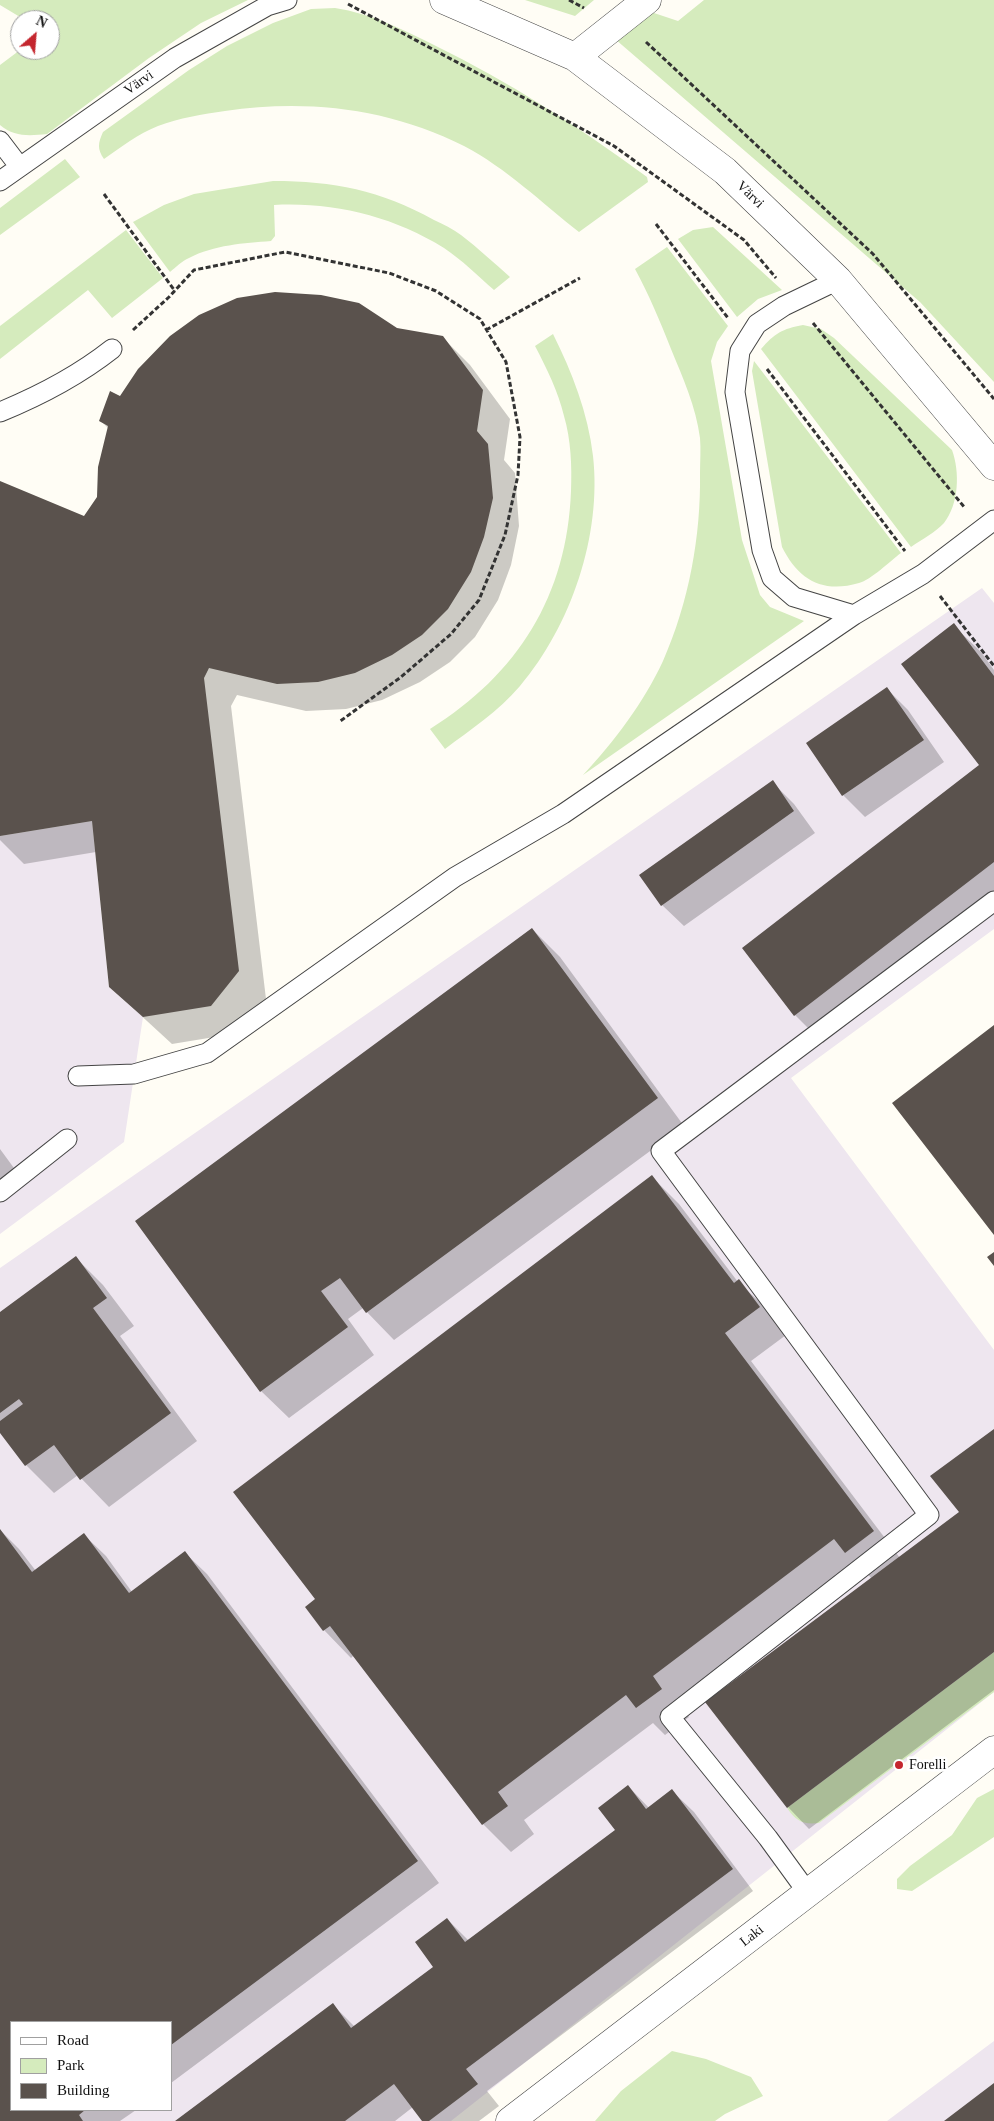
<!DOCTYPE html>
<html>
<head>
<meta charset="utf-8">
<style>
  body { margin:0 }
  #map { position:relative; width:994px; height:2121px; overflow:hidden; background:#fffdf5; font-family:Georgia,serif }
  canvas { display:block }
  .legend { position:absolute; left:10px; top:2021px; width:162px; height:90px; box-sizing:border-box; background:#fff; border:1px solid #a0a0a0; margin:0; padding:6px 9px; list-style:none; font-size:15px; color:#111 }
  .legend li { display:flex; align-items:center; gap:10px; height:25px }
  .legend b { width:25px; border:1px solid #a0a0a0 }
  .north { position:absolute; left:10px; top:10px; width:50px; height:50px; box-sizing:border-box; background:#fff; border:1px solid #a0a0a0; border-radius:50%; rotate:27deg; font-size:14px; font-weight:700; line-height:20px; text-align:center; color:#111 }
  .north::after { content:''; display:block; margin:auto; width:18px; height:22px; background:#c4262e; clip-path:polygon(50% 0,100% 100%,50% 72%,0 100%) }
</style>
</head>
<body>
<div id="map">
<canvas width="994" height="2121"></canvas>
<ul class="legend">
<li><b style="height:6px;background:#fff"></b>Road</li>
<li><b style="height:14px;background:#d5ebbd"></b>Park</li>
<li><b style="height:14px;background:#5a524d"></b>Building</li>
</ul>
<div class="north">N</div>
</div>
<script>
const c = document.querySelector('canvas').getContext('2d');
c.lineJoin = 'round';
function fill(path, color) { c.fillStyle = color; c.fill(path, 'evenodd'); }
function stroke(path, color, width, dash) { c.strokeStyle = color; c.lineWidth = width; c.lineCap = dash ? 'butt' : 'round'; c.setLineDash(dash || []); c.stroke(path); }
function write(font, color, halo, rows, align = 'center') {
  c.font = font + ' Georgia,serif'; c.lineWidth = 5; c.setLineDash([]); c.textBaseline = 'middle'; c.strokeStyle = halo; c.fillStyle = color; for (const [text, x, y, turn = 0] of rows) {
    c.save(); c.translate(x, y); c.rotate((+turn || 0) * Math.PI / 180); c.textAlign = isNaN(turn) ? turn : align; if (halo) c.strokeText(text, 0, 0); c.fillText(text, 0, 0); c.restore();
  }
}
const industrial = new Path2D(`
  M982,588L994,603V929L791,1078L994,1350V1692L451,2121H0V1268ZM11,2022H171V2110H11Z
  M92,821L109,987L143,1017L124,1142L0,1234V836Z
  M994,2041V2121H887Z`);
const green = new Path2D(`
  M0,0H248L201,23L149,58L47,134C29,136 14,137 0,125V65L20,50H50V20H25L0,5Z
  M525,0H594L575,16Z
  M704,0H994V382L920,302L615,39L648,13H654L678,21Z
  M335,8C372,14 400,28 434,45C510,82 579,127 647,177L648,182L579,232C542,203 506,168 464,146C388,108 307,99 225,111C203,114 179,118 158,126C138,134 121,147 104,159C97,149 98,143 103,132L189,70L227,46L273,23L311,9Z
  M65,159L80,177L0,235V208Z
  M273,181C334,181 380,190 434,220C443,224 453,229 461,235C478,248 494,263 510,277L494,290C478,276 462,260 444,248C392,216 334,202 274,205L275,236L271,241C244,243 214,245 189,258C182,261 176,267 170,272L133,222L164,205L194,194Z
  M713,227L782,290L758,299L737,317L678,239L693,230Z
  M126,230L163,278L112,318L88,290L0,359V326Z
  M667,247L728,326L717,342L711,361L742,540L760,595L770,607L804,621L583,775C614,742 644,702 663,661C689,602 701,536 700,473C700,461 701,450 700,438C696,407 683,378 671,349C660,321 649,295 635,269Z
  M803,325L821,329L834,338L952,450C960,472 959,504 944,523C936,532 921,540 911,547L761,349C775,333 782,329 803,325Z
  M553,334C572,372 588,413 593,456C602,535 571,626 520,686C499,711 470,730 445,749L430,729C518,674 567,596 571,491C572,466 571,440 564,416C558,391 547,369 535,346Z
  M754,361L901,553C890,561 871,580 859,583C822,594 798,579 782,547L752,371Z
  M994,1652V1692L819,1823C803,1825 796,1821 787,1808Z
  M994,1789V1837L912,1891L897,1889V1879L910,1866L952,1835L977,1798Z
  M672,2051L706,2059L751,2077L763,2096L725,2114L715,2121H595L621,2091Z`);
const shadow = new Path2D(`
  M397,330L442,337L470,365L510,419L504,460L515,473L519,526L511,565L498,600L475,637L450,662L420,682L382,700L346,709L306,711L237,695L231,706L266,999L239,1033L172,1044L110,987L96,852L24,864L0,840V482L85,518L98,498L109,429L101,421L121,397Z
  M953,625L981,652L994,670V911L823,1043L795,1015L744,948L981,766Z
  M887,689L908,710L944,762L865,817L843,795L808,744Z
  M772,782L794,804L815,833L684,926L662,905Z
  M532,929L560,957L684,1126L394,1340L363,1308L348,1319L374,1355L289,1418L261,1391Z
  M0,1149L22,1179L0,1195Z
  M652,1177L679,1204L738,1282L766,1308L786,1335L751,1361L900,1558L961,1512L994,1430V1690L809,1829L788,1807L872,1579L860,1566L679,1704L689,1717L665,1735L653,1723L524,1820L534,1834L511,1852L483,1824L354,1655L351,1658L324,1630L316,1600Z
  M76,1258L103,1285L134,1326L120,1336L197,1441L109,1507L78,1475L54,1493L26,1465L0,1431V1314Z
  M0,1530L19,1549L36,1571L84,1535L106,1556L132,1592L185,1553L207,1574L439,1883L171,2083V2022H11V2110H136L120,2121H0Z
  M628,1786L649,1808L672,1791L694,1812L753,1891L487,2091L499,2106L479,2121H424L413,2107L395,2121H178L333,2005L355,2027L435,1967L447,1919L469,1941L616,1830Z`);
const building = new Path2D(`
  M275,292L321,295L359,303L397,328L443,336L483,390L477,431L488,444L493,498L484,537L471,572L448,609L422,635L392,655L355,673L318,682L277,684L209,668L204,678L239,971L211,1006L143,1017L109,987L92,821L0,836V481L84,516L97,497L98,467L108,426L99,421L110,391L120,396L138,369L170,336L199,315L237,298Z
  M954,623L994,676V862L794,1016L742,948L979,765L901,664Z
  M887,687L924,740L842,796L806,743Z
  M773,780L794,811L661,906L639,875Z
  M532,928L658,1098L366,1313L340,1278L321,1291L348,1327L260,1392L135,1221Z
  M994,1025V1235L892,1103Z
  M652,1175L734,1283L739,1279L760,1307L725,1333L874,1531L845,1553L834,1539L653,1676L662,1689L636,1708L626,1695L498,1792L508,1806L482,1825L330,1626L323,1631L305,1607L315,1599L233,1492Z
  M994,1252V1266L987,1257Z
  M76,1256L107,1298L93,1308L171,1413L80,1480L54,1445L25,1466L0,1433V1421L23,1404L19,1399L0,1413V1312Z
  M994,1429V1652L787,1808L705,1702L959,1512L930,1476Z
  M0,1529L32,1572L84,1533L129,1593L185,1551L418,1861L171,2045V2022H11V2110H85L79,2115L83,2121H0Z
  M628,1785L646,1809L672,1789L733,1869L466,2069L478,2084L429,2121H422L394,2084L345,2121H175L333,2003L351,2028L433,1967L415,1942L447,1918L465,1942L615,1830L598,1808Z
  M994,2083V2121H944Z`);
const path = new Path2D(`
  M569,0L584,8
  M348,4L614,146L744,240L776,278
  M646,42L873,254L994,399
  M104,194L175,291
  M656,224L728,318
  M813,323L965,508
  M133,330L169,297L194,270L285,252L389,273L436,291L480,319L506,362L520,437L518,475L505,535L479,600L451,634L401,677L339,722
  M486,330L580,278
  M767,369L905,551
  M940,596L994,666`);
const lane = new Path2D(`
  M0,141L19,166
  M0,181L175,58L267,6L287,0
  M838,280L784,306L757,324L740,351L735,392L762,550L772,578L794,597L854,615
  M0,412C39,396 79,375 112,349
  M78,1076L134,1074L207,1053L455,877L563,814L854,615L923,574L994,520
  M0,1192L67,1139
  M808,1893L768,1838L670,1717L929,1515L661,1151L994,901`);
const street = new Path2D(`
  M444,0L575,57L725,171L838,280L994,466
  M575,57L647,0
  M510,2121L994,1750`);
const markers = [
  [899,1765,5,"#c4262e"]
];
const streetNames = [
  ["Värvi",139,83,-35],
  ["Värvi",750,195,44],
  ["Laki",752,1936,-38]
];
const poiNames = [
  ["Forelli",909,1765]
];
fill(industrial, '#eee6ef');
fill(green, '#d5ebbd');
fill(shadow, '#0003');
fill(building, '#5a524d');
stroke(lane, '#444', 21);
stroke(street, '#444', 29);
stroke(path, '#333', 3, [5, 2.5]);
stroke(lane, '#fff', 19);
stroke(street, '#fff', 28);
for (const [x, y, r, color] of markers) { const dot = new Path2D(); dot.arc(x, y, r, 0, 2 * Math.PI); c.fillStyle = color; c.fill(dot); stroke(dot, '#fff', 2); }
write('14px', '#111', '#fff', streetNames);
write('14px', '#111', '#fff', poiNames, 'left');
</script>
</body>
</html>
